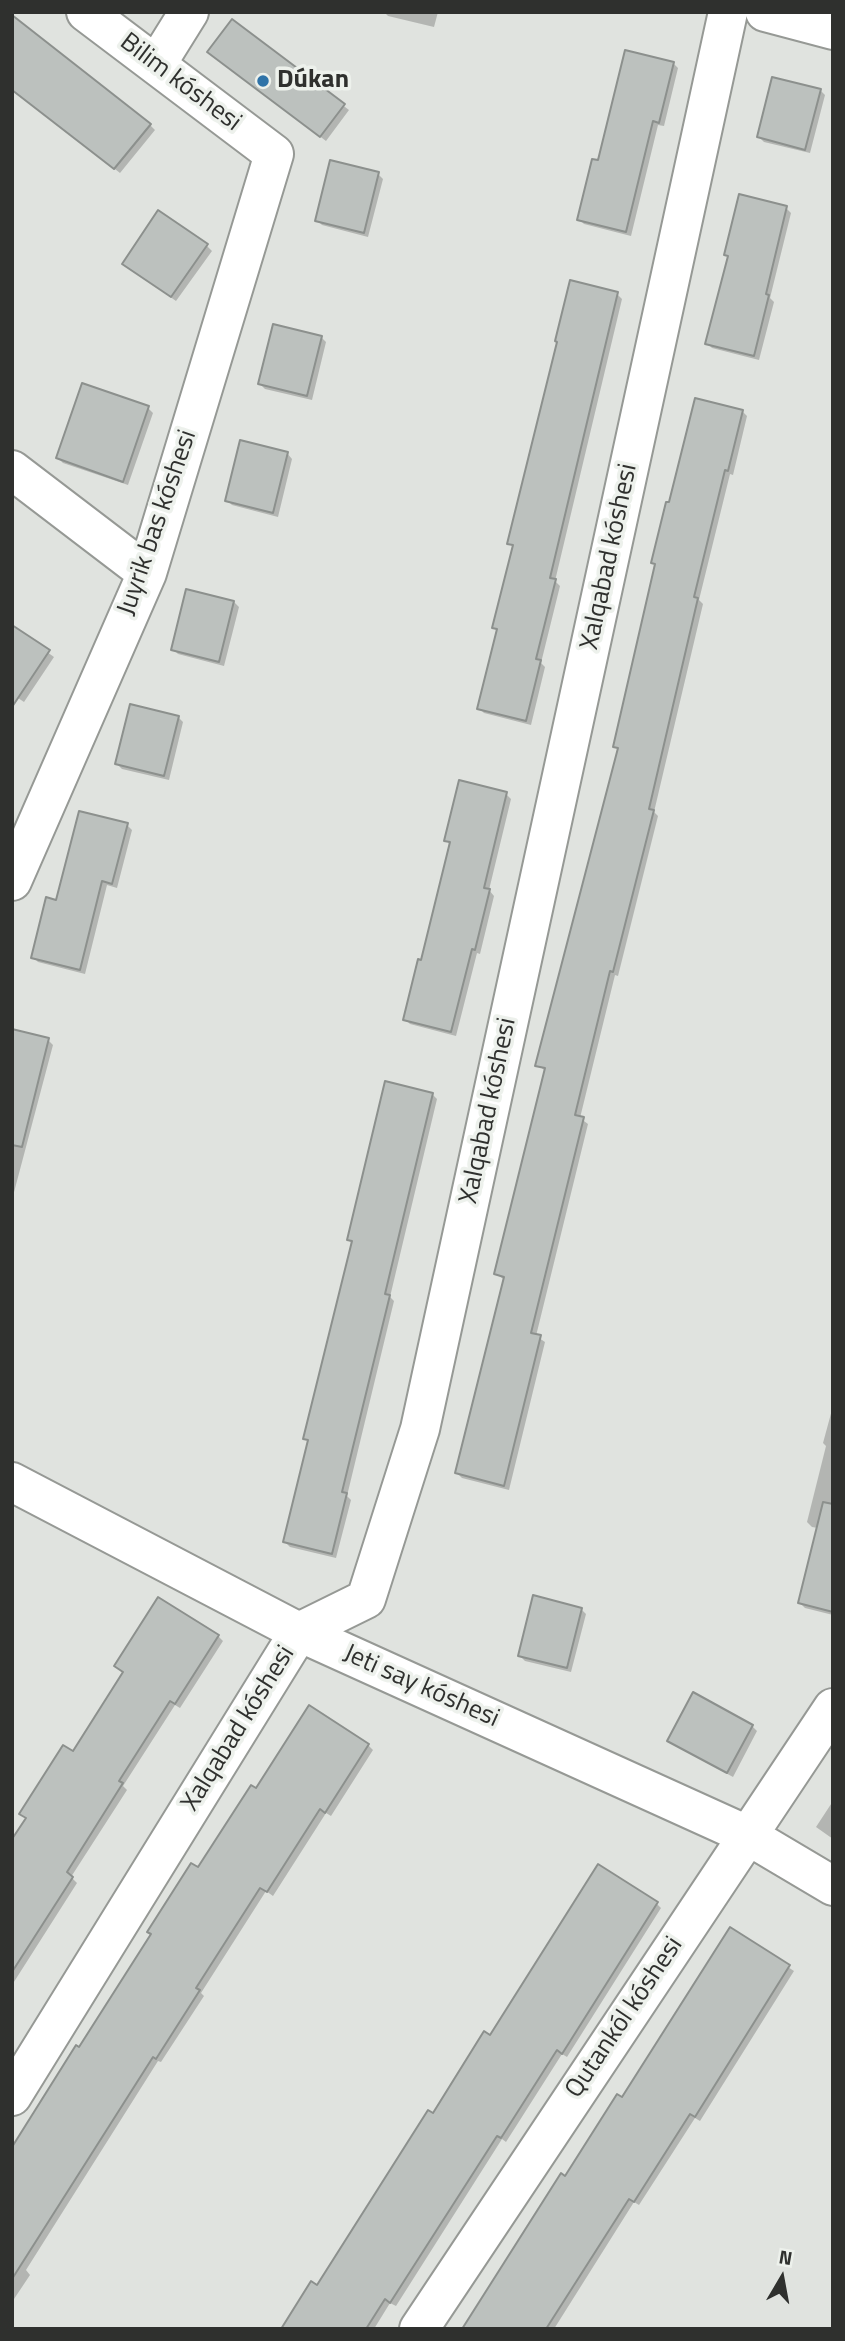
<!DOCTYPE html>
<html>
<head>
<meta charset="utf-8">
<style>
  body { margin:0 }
  #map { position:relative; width:845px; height:2341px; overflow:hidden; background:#e0e3df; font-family:"Titillium Web",sans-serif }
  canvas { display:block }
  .frame { position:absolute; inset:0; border:14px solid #2f302e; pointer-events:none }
  .north { position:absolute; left:747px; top:2243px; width:70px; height:70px; -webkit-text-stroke:5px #edf1ec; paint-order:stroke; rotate:10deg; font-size:19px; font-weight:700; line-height:28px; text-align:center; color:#2f302e }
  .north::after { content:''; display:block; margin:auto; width:24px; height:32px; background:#2f302e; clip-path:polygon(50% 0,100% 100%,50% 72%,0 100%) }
</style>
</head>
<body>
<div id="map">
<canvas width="845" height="2341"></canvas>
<div class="frame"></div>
<div class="north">N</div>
</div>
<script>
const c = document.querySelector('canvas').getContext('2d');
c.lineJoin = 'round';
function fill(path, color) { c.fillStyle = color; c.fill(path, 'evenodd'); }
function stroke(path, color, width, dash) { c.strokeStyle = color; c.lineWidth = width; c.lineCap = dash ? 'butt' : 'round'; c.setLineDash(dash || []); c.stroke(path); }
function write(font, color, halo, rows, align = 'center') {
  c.font = font + ' "Titillium Web",sans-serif'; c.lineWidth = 7; c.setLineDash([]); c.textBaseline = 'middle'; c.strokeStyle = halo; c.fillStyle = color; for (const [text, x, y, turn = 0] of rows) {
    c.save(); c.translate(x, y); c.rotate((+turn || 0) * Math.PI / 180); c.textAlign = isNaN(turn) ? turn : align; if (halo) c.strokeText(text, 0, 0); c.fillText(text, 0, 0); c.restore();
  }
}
const shadow = new Path2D(`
  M384,12H438L434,27L388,16Z
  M232,21L349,110L326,141L214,56Z
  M673,63L678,68L664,126L658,125L631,236L584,224L579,219L599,163Z
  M12,88L150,125L155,130L120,173Z
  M820,90L825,95L810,153L764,142L759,137Z
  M378,174L383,179L368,237L322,225L317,220Z
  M786,208L791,213L770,298L774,302L759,360L712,348L707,343L729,258L725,254Z
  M207,246L212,251L176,301L129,268Z
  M617,294L622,299L555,581L560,586L541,663L545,667L531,725L484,713L479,708L498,632L494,628L514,548L509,543Z
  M321,337L326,342L312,400L265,389L260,384Z
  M148,408L153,413L128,485L63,463L58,458Z
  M742,411L747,416L733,475L730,474L699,600L703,604L654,812L658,816L618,976L615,975L580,1118L588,1124L536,1336L545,1342L509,1490L462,1478L457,1473L505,1280L496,1274L546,1071L537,1065L619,751L615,747L656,566L653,562L670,504Z
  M287,453L292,459L278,517L232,505L227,500Z
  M234,602L239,607L224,666L178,654L173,649Z
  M12,627L54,657L24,702L12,694Z
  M178,717L183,722L169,780L122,769L117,764Z
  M506,794L511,799L489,890L494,896L480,954L477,953L456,1036L410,1024L405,1019L422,962L451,846L446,840Z
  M127,825L132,830L117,888L107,885L85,974L38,962L33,957L58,902Z
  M12,1031L48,1040L53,1045L13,1196Z
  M432,1094L437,1099L390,1297L394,1301L347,1496L351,1500L336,1558L290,1547L285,1542L309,1442L305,1438L353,1244L348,1240Z
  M833,1406V1615L805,1608L800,1603L818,1528L812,1527L807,1522L826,1446L823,1443Z
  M581,1609L586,1614L571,1672L525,1661L520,1656Z
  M218,1636L223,1641L180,1708L175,1705L123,1786L127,1790L71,1877L77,1883L12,1985V1843L27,1819L21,1814L73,1753L125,1673Z
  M752,1726L757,1731L733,1777L674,1745L669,1740Z
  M368,1745L373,1750L331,1816L326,1813L273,1896L266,1891L201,1993L204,1996L161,2062L158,2061L26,2270L30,2275L12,2302V2149L199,1870L256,1791Z
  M833,1801V1839L816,1827Z
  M656,1903L661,1908L567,2057L562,2054L506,2142L502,2139L396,2306L390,2303L374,2329H283L317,2287L433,2115L490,2037Z
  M730,1929L794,1971L700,2121L695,2118L639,2205L634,2202L554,2329H464L566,2178L623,2100Z`);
const building = new Path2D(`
  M12,15L151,124L114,169L12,90Z
  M232,19L345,104L320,137L207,52Z
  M625,50L674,62L659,123L653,121L626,232L577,220L592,159L598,160Z
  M772,77L821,89L805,150L757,137Z
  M330,160L379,172L364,233L315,221Z
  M739,194L787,206L766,294L769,295L754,356L705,344L728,256L724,255Z
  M158,210L208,244L171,297L122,264Z
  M570,280L618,292L550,578L556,579L536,659L541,660L526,721L477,709L497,629L492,628L513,545L507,544L557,342L555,341Z
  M273,324L322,336L307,396L258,384Z
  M82,383L149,406L123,482L56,458Z
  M695,398L743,410L728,471L725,470L694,597L698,598L649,809L654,810L613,972L610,971L575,1115L584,1117L531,1333L541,1335L504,1486L455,1473L504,1277L494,1274L545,1068L535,1066L618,748L613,747L655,564L651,563L666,502H669Z
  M240,440L288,452L273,513L225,501Z
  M186,589L234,601L219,662L171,650Z
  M12,625L50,650L12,707Z
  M130,704L179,716L164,776L115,764Z
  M459,780L507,792L484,888L490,889L475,950L472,949L451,1032L403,1020L418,959L421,960L450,842L444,841Z
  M79,811L128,823L112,884L102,881L80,970L31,958L46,897L56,900Z
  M12,1029L49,1038L22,1147L12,1145Z
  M385,1081L433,1093L385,1294L390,1295L342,1492L347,1493L332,1554L283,1542L308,1440L303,1439L352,1241L347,1240Z
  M823,1502L833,1504V1612L798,1603Z
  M533,1595L582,1608L567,1668L518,1656Z
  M158,1597L219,1635L175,1704L170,1701L119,1781L123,1783L67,1872L73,1877L12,1972V1839L26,1818L19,1814L63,1745L73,1751L123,1672L114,1666Z
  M693,1692L753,1725L727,1773L667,1741Z
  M309,1705L369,1744L325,1813L320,1809L267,1892L260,1888L196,1988L200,1990L156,2059L153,2057L12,2279V2147L76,2045L79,2047L151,1934L147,1932L191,1863L198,1867L251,1785L256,1788Z
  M598,1864L658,1902L562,2054L557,2050L501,2138L497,2136L390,2303L385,2299L366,2329H281L311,2281L317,2285L428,2110L433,2113L484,2031L490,2035Z
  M730,1927L790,1965L695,2117L690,2114L634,2202L629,2199L546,2329H462L561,2173L565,2176L617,2094L622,2097Z`);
const minor = new Path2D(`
  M765,12L833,30
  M156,65L189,12
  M12,470L147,573
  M12,881L147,573L274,154L86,12
  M12,1482L299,1632L747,1835L833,1886
  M12,2096L299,1632L366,1599L420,1429L728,12
  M419,2329L833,1708`);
const markers = [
  [263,81,7,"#2f73a8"]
];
const poiNames = [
  ["Dúkan",277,81]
];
const streetNames = [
  ["Bilim kóshesi",180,83,37],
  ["Juyrik bas kóshesi",158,523,-71],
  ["Xalqabad kóshesi",610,557,-78],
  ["Xalqabad kóshesi",489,1111,-78],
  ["Jeti say kóshesi",421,1687,24],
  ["Xalqabad kóshesi",239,1729,-58],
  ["Qutankól kóshesi",625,2018,-56]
];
fill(shadow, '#0003');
fill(building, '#bcc1be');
stroke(building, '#8c908d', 2);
stroke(minor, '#969995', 42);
stroke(minor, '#fff', 38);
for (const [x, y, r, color] of markers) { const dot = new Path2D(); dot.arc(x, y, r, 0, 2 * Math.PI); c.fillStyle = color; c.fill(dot); stroke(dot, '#edf1ec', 2.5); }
write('bold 26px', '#2f302e', '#edf1ec', poiNames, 'left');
write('26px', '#2f302e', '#edf1ec', streetNames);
</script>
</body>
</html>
